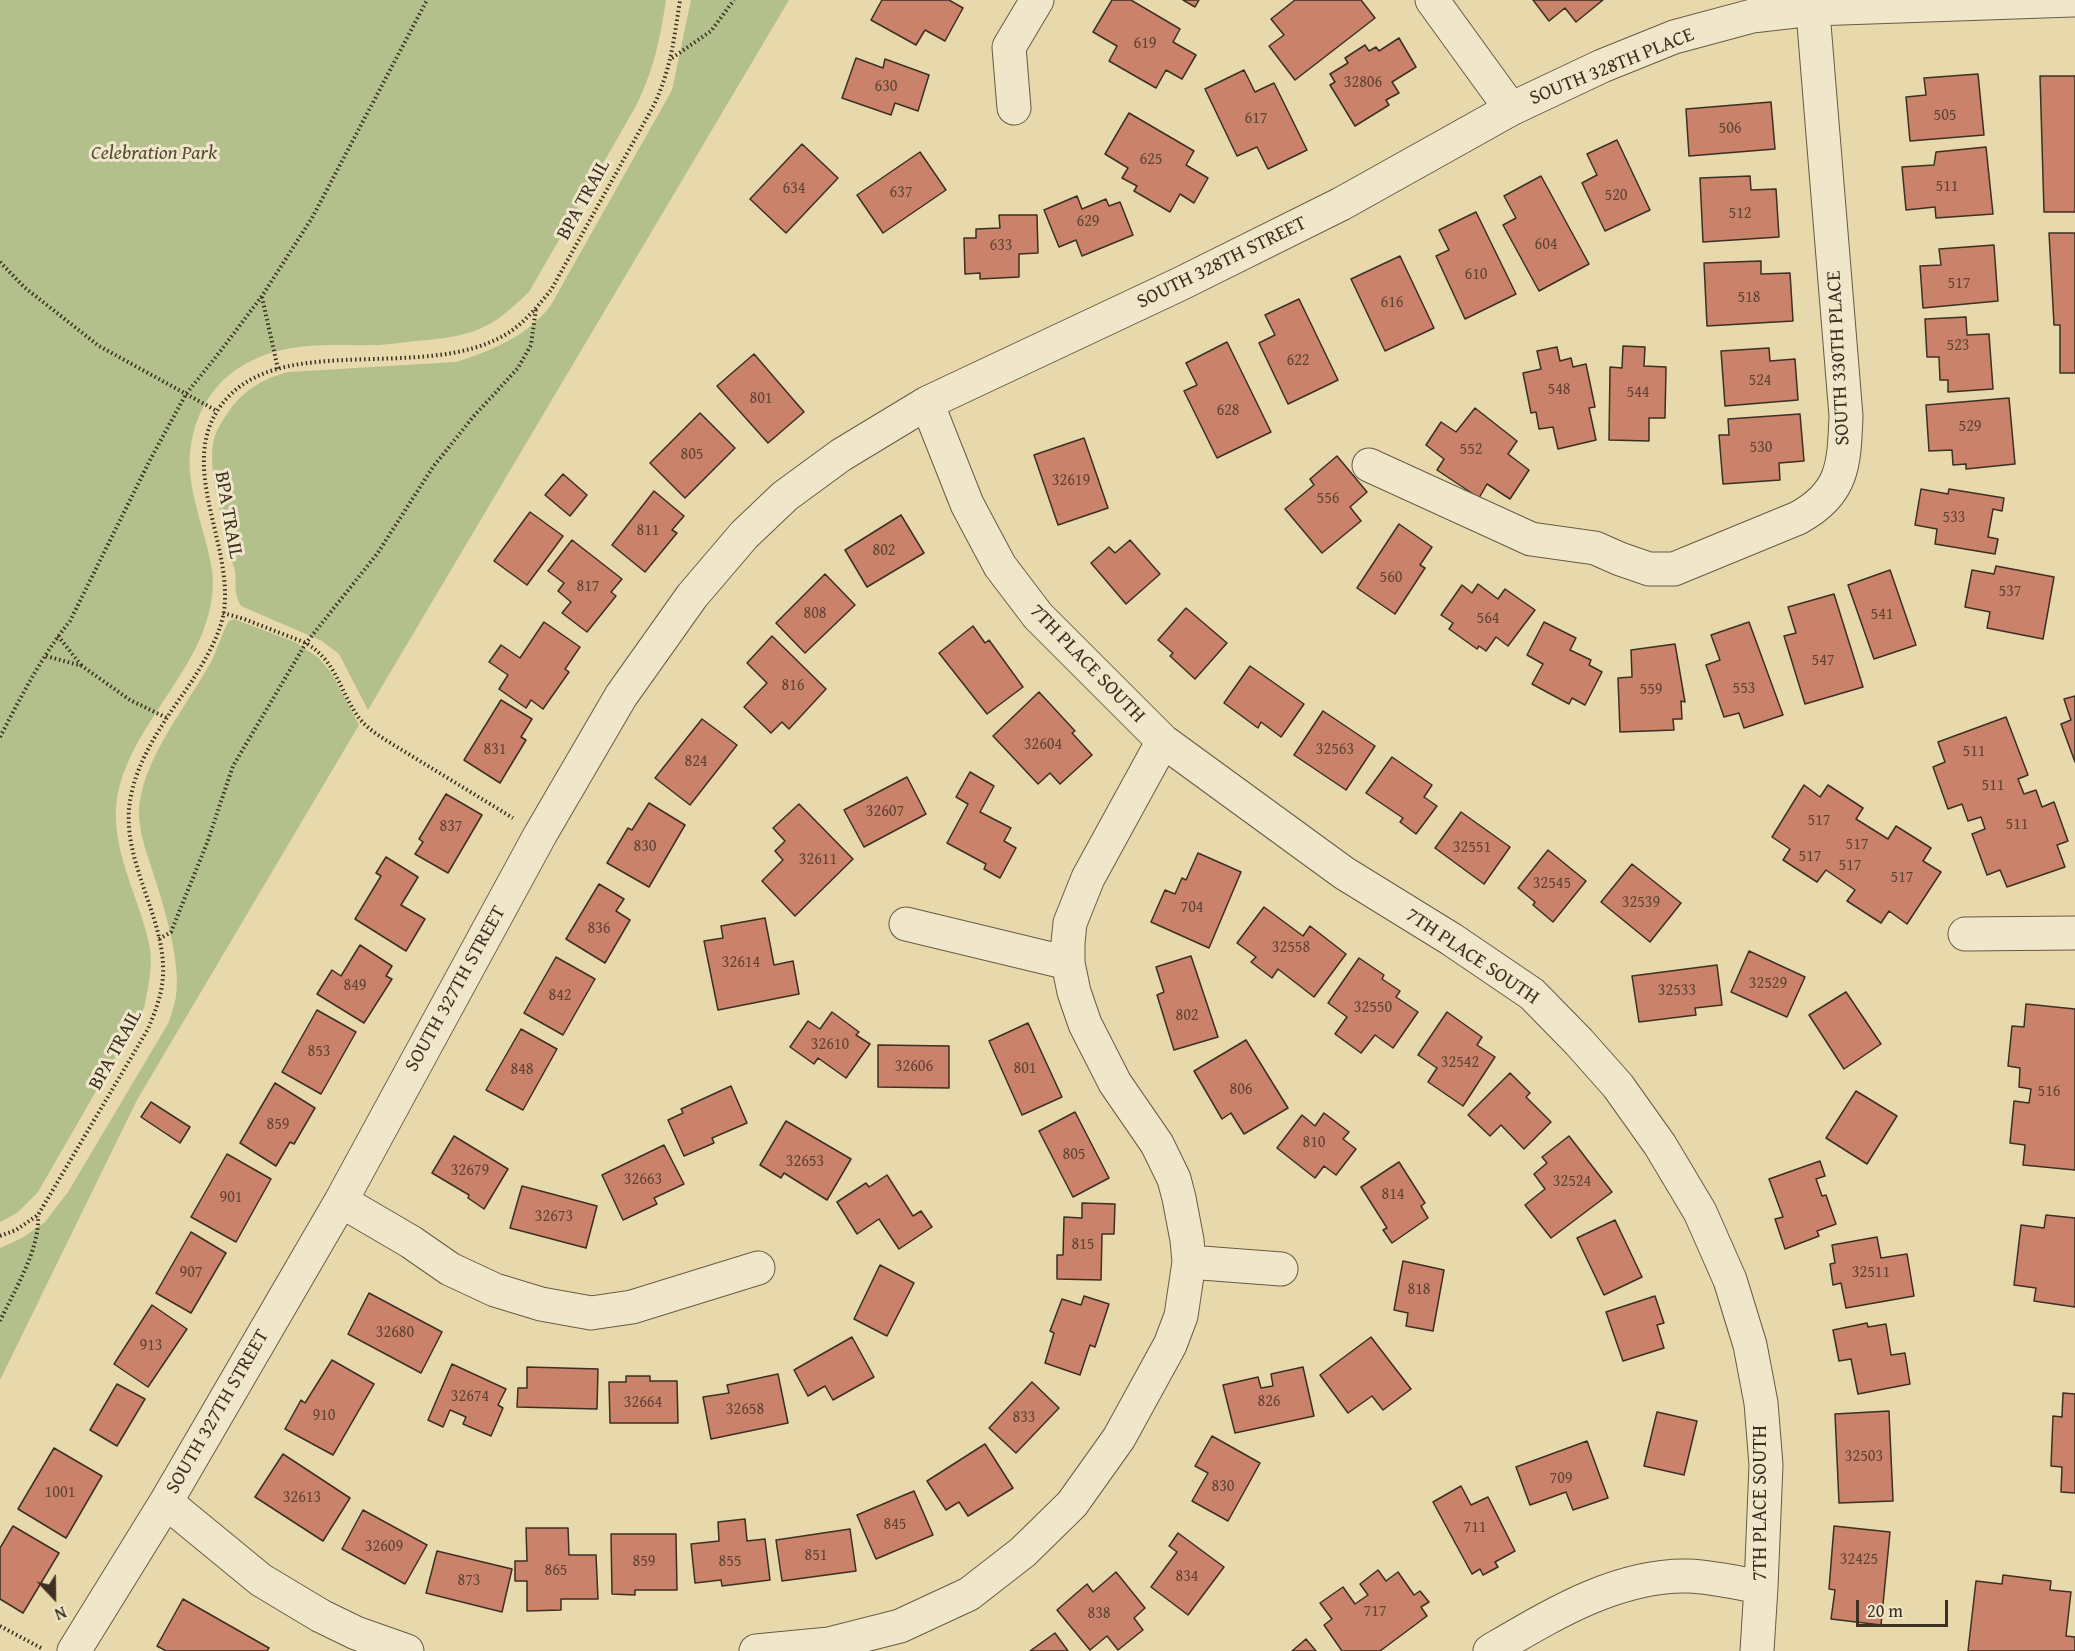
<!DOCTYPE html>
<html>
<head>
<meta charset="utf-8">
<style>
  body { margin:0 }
  #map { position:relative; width:2075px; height:1651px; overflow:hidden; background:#e8d9ac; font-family:"Gentium Book Plus",serif }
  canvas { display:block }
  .north { position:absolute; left:24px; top:1567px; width:60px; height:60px; -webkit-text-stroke:4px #f0e6c9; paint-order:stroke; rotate:158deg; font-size:16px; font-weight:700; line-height:24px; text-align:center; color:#3d2f21 }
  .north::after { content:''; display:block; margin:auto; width:21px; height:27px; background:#3d2f21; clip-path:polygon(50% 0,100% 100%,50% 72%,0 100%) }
  .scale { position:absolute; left:1856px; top:1600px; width:92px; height:27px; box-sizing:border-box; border:3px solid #3d2f21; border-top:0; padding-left:8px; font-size:18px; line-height:21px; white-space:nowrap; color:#3d2f21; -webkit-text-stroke:4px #f0e6c9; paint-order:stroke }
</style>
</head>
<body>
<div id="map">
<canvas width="2075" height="1651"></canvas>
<div class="north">N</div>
<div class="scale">20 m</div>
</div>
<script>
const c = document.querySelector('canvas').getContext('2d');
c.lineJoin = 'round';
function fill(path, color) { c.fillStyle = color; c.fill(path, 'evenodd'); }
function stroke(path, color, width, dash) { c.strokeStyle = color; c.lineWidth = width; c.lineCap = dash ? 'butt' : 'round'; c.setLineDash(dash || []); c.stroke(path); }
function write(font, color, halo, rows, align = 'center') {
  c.font = font + ' "Gentium Book Plus",serif'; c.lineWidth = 6; c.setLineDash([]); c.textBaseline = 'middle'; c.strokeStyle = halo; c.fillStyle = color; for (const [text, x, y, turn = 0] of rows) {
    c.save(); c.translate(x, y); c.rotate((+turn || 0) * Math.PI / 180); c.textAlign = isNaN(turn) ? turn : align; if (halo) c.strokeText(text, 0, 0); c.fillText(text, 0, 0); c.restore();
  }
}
const green = new Path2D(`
  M0,0H666C660,40 654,69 636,106L529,292C515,305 503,317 486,326C469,335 447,338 428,340C411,341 395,344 378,345C330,346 285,340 242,366C205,388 187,430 190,473C193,505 207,538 212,570C215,591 210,614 202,634C179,691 121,744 116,807C113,856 141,901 150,948C153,968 148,988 144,1008L38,1192L17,1213L0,1222Z
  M691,0H789L368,710L339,654L322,641L241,606C233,592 237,586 235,571C233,565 231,559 230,553C223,524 205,464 215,436C219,425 225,417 231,408C247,388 263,379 288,372L456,362C491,351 528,336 551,305L672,90Z
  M234,619L295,642L319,658L332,674L359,725L137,1100L0,1380V1248L22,1238L45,1222L68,1192L169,1022C171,1014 175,1004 176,996C181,963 165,910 155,879C149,858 140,838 139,816C138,764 188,705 212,660C217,649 221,637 226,626L229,621Z`);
const building = new Path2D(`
  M882,0H949L963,8L945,41L925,30L916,45L871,20Z
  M1112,0H1131L1180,29L1173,42L1196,55L1182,79L1166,70L1156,88L1109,61L1117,46L1093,32Z
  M1183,0H1199L1195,7Z
  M1295,0H1361L1375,18L1295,80L1269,46L1284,35L1271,19Z
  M1533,0H1603L1576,22L1565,8L1549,21Z
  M1399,38L1416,67L1392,82L1399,93L1386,100L1389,105L1355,126L1330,85L1335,82L1330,74L1348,63L1345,58L1365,45L1369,51L1376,47L1379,51Z
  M856,58L883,68L885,59L929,75L918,111L895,103L891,115L842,98Z
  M1244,70L1255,92L1274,83L1307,150L1268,169L1257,147L1237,156L1205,89Z
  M1978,74L1984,135L1910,141L1906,97L1926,95L1924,78Z
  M2040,76H2075V212H2044Z
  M1771,102L1775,149L1689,156L1686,109Z
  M1129,113L1194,151L1186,165L1208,178L1194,203L1180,194L1170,212L1134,191L1137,186L1122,178L1128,168L1105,154Z
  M1617,140L1650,210L1605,231L1582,183L1597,175L1587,154Z
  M802,144L838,178L786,233L750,199Z
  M1986,147L1993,214L1936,218L1935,207L1906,210L1902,167L1934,165L1936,152Z
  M920,152L946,190L883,233L857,195Z
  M1541,176L1589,264L1539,291L1503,225L1516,218L1504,196Z
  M1750,176L1751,190L1776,189L1779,237L1703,242L1700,178Z
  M1077,196L1082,209L1106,199L1109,206L1120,202L1133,235L1082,256L1076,240L1059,247L1044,210Z
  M1476,212L1516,294L1465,319L1436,256L1449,250L1439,230Z
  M999,215H1037L1038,253L1019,254V277L980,279V273L965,274L964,238H976V229L1000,228Z
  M2049,233H2075V373H2060V325H2054Z
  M1994,245L1998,301L1923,308L1920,266L1941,265L1939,249Z
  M1400,256L1434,328L1385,351L1351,279Z
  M1761,261V274L1790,273L1793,321L1707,326L1704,263Z
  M1299,299L1338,380L1288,404L1259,343L1275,335L1265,315Z
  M1966,317L1967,335L1989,334L1993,389L1948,392V380H1940L1939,357H1927L1925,319Z
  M1227,342L1271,432L1217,458L1184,391L1197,385L1186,363Z
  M1623,346L1645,347L1644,366L1666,367L1665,418H1649V441L1609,440L1610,367L1622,368Z
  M1557,347L1560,361L1571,358L1573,367L1586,364L1595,407L1589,408L1596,440L1558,449L1553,427L1539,429L1536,412L1531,413L1523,373L1541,369L1537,351Z
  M1769,348L1770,361L1795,359L1798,400L1725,406L1721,351Z
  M754,354L804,412L768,443L717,386Z
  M2009,398L2015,464L1966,469V464L1953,465L1952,450L1929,451L1926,405Z
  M1475,408L1517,441L1508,454L1529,470L1510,499L1487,484L1479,498L1437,470L1444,459L1426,445L1441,422L1456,432Z
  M700,413L735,448L685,498L650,463Z
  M1800,414L1804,461L1779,463L1780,480L1723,484L1719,435H1729L1728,419Z
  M1084,438L1108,508L1058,525L1034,455Z
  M1337,456L1367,492L1350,507L1361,521L1322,553L1285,509L1314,485L1310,479Z
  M563,474L587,495L570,516L545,495Z
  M1921,489L1948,494L1949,489L2004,498L2002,511L1993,509L1988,537L1998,539L1995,554L1935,544L1937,529L1915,525Z
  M654,491L684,516L672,530L677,533L645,572L612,545Z
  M530,512L563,536L527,585L494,561Z
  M901,515L924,553L867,587L845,550Z
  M1399,524L1432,547L1420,565L1425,568L1395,614L1357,588Z
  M572,540L622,579L611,592L616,596L587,632L562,613L571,602L558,591L564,583L548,571Z
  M1130,540L1160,574L1126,604L1091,563L1109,547L1115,553Z
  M1996,566L2054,577L2043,639L1987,628L1990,612L1965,607L1972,570L1994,574Z
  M1890,570L1916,645L1874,659L1848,585Z
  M825,574L855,605L805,653L776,623Z
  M1478,584L1498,599L1505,589L1535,610L1508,646L1496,637L1486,651L1479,646L1477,649L1449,629L1453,623L1441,615L1462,585L1472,593Z
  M1834,594L1863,687L1805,704L1784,636L1796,633L1788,607Z
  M1186,608L1227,643L1195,679L1170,656L1173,653L1158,640Z
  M544,622L580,647L565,669L569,672L543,709L531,700L526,708L499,689L508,675L489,662L501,645L520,658Z
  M1544,622L1576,638L1570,650L1591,660L1589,665L1602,672L1585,705L1572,698L1569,704L1532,684L1543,664L1527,655Z
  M1749,622L1783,715L1744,728L1739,713L1724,717L1706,665L1720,660L1711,635Z
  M973,626L985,643L989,640L1023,687L987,714L939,653Z
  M772,636L826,689L789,729L782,722L771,733L744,707L767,683L747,663Z
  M1675,644L1685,702L1681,701L1682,719H1673L1674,730L1620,732L1618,678L1632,677L1631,650Z
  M1250,666L1304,704L1281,737L1261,722L1258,728L1224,703Z
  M1039,692L1075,731L1072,733L1092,755L1060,784L1050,773L1038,784L993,736Z
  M2075,696V762L2061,724L2071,720L2064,699Z
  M501,700L532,719L521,737L526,740L500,783L464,760Z
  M1323,711L1375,746L1346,790L1294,755Z
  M2006,717L2028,775L2018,779L2024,794L2036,790L2042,807L2054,802L2068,841L2057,845L2065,867L2007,887L2000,870L1987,875L1972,834L1985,829L1981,817L1968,821L1962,804L1948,809L1933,767L1945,762L1938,742Z
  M702,719L737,745L690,805L655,778Z
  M1392,757L1432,785L1424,797L1437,806L1416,834L1400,822L1403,818L1366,793Z
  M970,772L994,786L980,812L1011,828L1004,841L1016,848L1000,878L984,869L986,864L947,843L968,804L956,797Z
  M907,777L926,814L864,847L844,810Z
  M1804,785L1820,797L1828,785L1863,808L1856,819L1888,839L1896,826L1931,848L1923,861L1941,872L1907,924L1889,911L1881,923L1847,901L1855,890L1826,870L1817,882L1783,860L1790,849L1772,837Z
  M446,794L482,815L448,873L415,854L423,842L419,839Z
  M649,803L685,825L649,887L607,863L628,828L632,830Z
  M799,804L853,859L795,916L762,881L783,860L775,851L785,841L773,828Z
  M1461,812L1510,847L1484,884L1435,848Z
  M1548,850L1586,881L1553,922L1533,905L1535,902L1518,888Z
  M1198,853L1241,872L1209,948L1151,922L1165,890L1175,894L1182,878L1186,880Z
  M386,857L418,877L401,905L425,919L406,951L355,919L381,876L376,873Z
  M1632,864L1681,903L1650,942L1601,902Z
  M599,884L624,899L616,911L630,920L605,963L566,939Z
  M1264,907L1303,936L1310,926L1346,954L1314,997L1278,969L1272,978L1251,962L1256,957L1237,943Z
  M765,918L774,965L793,961L799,994L718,1010L704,941L723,938L721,926Z
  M360,945L392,966L386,976L392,979L364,1023L317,994L332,970L341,976Z
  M1749,951L1805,977L1787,1017L1731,992Z
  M1191,956L1218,1037L1174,1050L1157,995L1164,992L1156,967Z
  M556,957L595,979L563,1035L524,1013Z
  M1359,958L1384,975L1382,979L1400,991L1396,997L1418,1012L1393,1048L1375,1035L1361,1053L1335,1034L1347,1017L1328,1003Z
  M1717,965L1722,1005L1695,1008L1696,1015L1639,1022L1632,976Z
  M1846,992L1881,1044L1844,1069L1809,1015Z
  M2026,1004L2075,1009V1170L2023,1165L2025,1145L2010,1143L2014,1101L2029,1103L2031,1089L2019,1087L2020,1068L2008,1066L2012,1026L2024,1027Z
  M317,1010L356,1032L321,1094L282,1072Z
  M832,1012L859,1032L856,1035L870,1044L846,1078L818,1058L814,1064L790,1047L808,1021L820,1029Z
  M1447,1012L1482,1037L1477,1045L1495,1057L1463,1106L1428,1082L1437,1068L1418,1055Z
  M1028,1023L1062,1097L1022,1115L989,1041Z
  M521,1029L557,1049L523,1110L486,1090Z
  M1246,1040L1288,1108L1244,1134L1231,1113L1222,1119L1194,1071Z
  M878,1045L949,1046V1088L878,1087Z
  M1510,1073L1530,1093L1526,1097L1551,1122L1524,1149L1501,1125L1490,1136L1468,1115Z
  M275,1083L315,1108L294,1144L290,1142L276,1166L240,1143Z
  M731,1086L747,1123L712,1138L714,1143L684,1156L668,1120L683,1113L681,1109Z
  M1856,1091L1897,1116L1867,1164L1826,1138Z
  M151,1102L190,1127L180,1143L141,1117Z
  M1075,1112L1109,1178L1073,1197L1039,1131Z
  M1324,1113L1349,1132L1343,1139L1356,1149L1336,1175L1324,1166L1315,1178L1277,1148L1302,1115L1315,1126Z
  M786,1121L851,1159L827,1200L784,1173L781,1178L760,1165Z
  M454,1136L508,1169L484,1209L468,1198L469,1195L432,1173Z
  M1569,1136L1612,1192L1551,1238L1525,1205L1545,1189L1534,1174L1547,1163L1542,1157Z
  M664,1145L684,1184L654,1198L657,1204L623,1220L602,1175Z
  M227,1154L271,1179L236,1242L191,1217Z
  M1820,1161L1825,1176L1816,1179L1822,1196L1826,1195L1836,1224L1817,1231L1819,1236L1785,1249L1775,1219L1783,1217L1769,1179Z
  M1399,1162L1425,1203L1421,1206L1428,1218L1392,1243L1383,1230L1387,1228L1361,1187Z
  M887,1175L913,1216L921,1211L932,1227L899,1249L879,1219L857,1234L837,1202L866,1183L869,1187Z
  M522,1186L597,1206L586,1248L510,1228Z
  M1082,1203L1115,1204L1114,1234H1102L1101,1280L1057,1279V1255H1063L1064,1217L1082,1218Z
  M2046,1215L2075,1218V1307L2034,1301L2036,1288L2014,1285L2021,1225L2044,1228Z
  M1615,1220L1642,1277L1604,1295L1577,1238Z
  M191,1232L226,1253L191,1313L156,1293Z
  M1877,1237L1881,1258L1907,1254L1914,1296L1846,1308L1841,1283L1833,1285L1830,1264L1835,1263L1832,1245Z
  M1403,1261L1444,1270L1433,1331L1406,1326L1408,1313L1394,1310Z
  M880,1265L914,1283L887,1336L854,1319Z
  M369,1293L442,1332L421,1373L348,1334Z
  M1084,1296L1109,1304L1095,1347L1090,1345L1080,1375L1045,1363L1054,1333L1050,1331L1062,1299L1081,1305Z
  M1655,1296L1664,1323L1657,1325L1664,1348L1623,1361L1606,1312Z
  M152,1305L187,1329L148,1387L114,1364Z
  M1867,1323L1868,1327L1886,1324L1891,1355L1905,1353L1910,1384L1858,1394L1851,1359L1839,1361L1833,1330Z
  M852,1337L874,1377L833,1400L825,1386L808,1396L794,1370Z
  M1371,1337L1411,1389L1383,1410L1372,1396L1348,1413L1320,1375Z
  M332,1360L374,1384L333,1455L285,1429L301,1400L305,1403Z
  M452,1364L506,1389L498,1405L503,1408L491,1436L463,1424L466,1417L450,1410L443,1427L428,1420Z
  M527,1367L598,1369L597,1409L517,1407L518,1388H527Z
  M1303,1367L1314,1416L1235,1433L1223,1385L1258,1377L1261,1388L1273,1386L1271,1374Z
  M778,1374L788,1423L711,1439L703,1397L729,1393L727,1385Z
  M626,1376H650V1381H677L678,1423H610L609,1382H626Z
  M1032,1382L1059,1408L1016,1453L989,1428Z
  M117,1384L145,1399L117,1446L90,1430Z
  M2063,1393L2075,1394V1493L2061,1492L2062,1467L2051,1466L2053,1416L2062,1417Z
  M1889,1411L1893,1501L1839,1503L1835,1414Z
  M1657,1412L1697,1421L1684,1475L1644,1466Z
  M1212,1436L1260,1463L1228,1521L1192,1501L1208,1473L1195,1466Z
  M1587,1441L1608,1498L1573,1510L1566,1492L1530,1505L1516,1467Z
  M985,1444L1013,1488L968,1516L959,1502L946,1510L927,1481Z
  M54,1448L102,1476L66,1538L18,1509Z
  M283,1454L350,1498L323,1541L255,1497Z
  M1461,1486L1471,1505L1488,1497L1515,1551L1495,1562L1498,1567L1483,1575L1480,1569L1472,1574L1433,1502Z
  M914,1491L933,1535L876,1559L857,1515Z
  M363,1510L427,1545L405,1584L342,1549Z
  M745,1519L747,1541L765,1539L770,1580L722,1586L721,1580L695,1583L691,1544L719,1541L718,1522Z
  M13,1526L59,1553L23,1613L0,1599V1548Z
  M1834,1526L1890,1532L1881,1625L1831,1619L1835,1590L1829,1589Z
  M526,1528H568L569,1555H596L598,1599H561V1610L527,1611V1581H515V1561H527Z
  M850,1529L856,1571L782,1581L776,1540Z
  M1178,1533L1224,1567L1188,1615L1151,1587L1177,1552L1169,1546Z
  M611,1534H676L677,1590H635V1595L612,1594Z
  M437,1551L512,1569L502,1612L426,1593Z
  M1378,1570L1386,1581L1398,1572L1414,1595L1420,1591L1429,1602L1421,1607L1427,1616L1380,1651H1342L1324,1625L1332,1619L1320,1603L1343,1587L1355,1604L1368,1595L1360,1584Z
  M1116,1572L1145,1608L1134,1618L1143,1630L1118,1650L1107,1636L1090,1650L1057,1610L1087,1584L1093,1592Z
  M2003,1575L2051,1581L2050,1590L2071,1592L2066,1636L2075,1637V1651H1968L1976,1581L2002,1584Z
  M183,1599L269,1648L267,1651H166L157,1646Z
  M1055,1633L1068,1651H1030Z
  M1306,1639L1316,1651H1292Z`);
const path = new Path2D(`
  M672,58L711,31L734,0
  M0,262L24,287L99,346L217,411
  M262,297L278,369
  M223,613L244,619L306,643C337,662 339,690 359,718C366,727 375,733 384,739L513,818
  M58,636L81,665
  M46,656L82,666L130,700L167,718
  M0,737C21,697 41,657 70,621L150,460L186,394L219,353L262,296L312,218L427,0
  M159,939L171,932L207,843L233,766L306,643L377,554L433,467L473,417L518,368L531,345L536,308
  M0,1236L16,1230L38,1215L148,1029C154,1014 160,1000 162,985C171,927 124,868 129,809C133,762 166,719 192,681C205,660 220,636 224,611C234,540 169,455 231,394C292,335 425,380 503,336C522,326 538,306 551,290L654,105C671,69 674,39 680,0
  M0,1321C14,1291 40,1249 38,1216
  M0,1626L43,1649`);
const minor = new Path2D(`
  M1432,0L1511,109
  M1014,108L1009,47L1037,0
  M927,403L967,504L985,538L1000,566L1038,616L1163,741L1344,873L1451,939L1532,994L1579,1042L1618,1086L1660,1145L1700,1212L1730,1280L1750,1345L1761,1403L1766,1465L1761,1587L1757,1651
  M1369,465L1531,539L1595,548L1620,559L1649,569H1674L1798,518C1844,493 1844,464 1846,416L1812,0
  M906,924L1068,963
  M1965,934L2075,933
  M341,1201L411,1242L450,1269L495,1290L541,1304L591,1313L632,1307L758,1268
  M1189,1262L1281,1269
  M166,1502L261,1580L321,1616L356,1633L407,1651
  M74,1651L166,1502L341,1201L540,835L621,696L692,596L744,535L785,496L841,455L927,403L1180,284L1341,204L1511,109L1602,66L1674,37L1752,16L1813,9L2073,0
  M756,1651L829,1644L900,1626L969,1594L1023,1552L1072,1504L1119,1438L1170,1345L1181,1316L1189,1262L1187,1240L1179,1198L1174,1179L1157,1144L1115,1083L1085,1024L1074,992L1068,963V943L1070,923L1088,878L1163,741
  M1490,1651C1550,1616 1617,1574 1689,1576C1713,1577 1738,1583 1761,1587`);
const numberNames = [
  ["619",1145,44],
  ["32806",1363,83],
  ["630",886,87],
  ["505",1945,116],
  ["617",1256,119],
  ["506",1730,129],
  ["625",1151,160],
  ["511",1947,187],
  ["634",794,189],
  ["637",901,193],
  ["520",1616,196],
  ["512",1740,214],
  ["629",1088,222],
  ["604",1546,245],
  ["633",1001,246],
  ["610",1476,275],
  ["517",1959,284],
  ["518",1749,298],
  ["616",1392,303],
  ["523",1958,346],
  ["622",1298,361],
  ["524",1760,381],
  ["548",1559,390],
  ["544",1638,393],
  ["801",761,399],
  ["628",1228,411],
  ["529",1970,427],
  ["530",1761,448],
  ["552",1471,450],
  ["805",692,455],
  ["32619",1071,481],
  ["556",1328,499],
  ["533",1954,518],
  ["811",648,531],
  ["802",884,551],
  ["560",1391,578],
  ["817",588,587],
  ["537",2010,592],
  ["808",815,614],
  ["541",1882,615],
  ["564",1488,619],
  ["547",1823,661],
  ["816",793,686],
  ["553",1744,689],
  ["559",1651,690],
  ["32604",1043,745],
  ["831",495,750],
  ["32563",1335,750],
  ["511",1974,752],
  ["824",696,762],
  ["511",1993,786],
  ["32607",885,812],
  ["517",1819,821],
  ["511",2017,825],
  ["837",451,827],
  ["517",1857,845],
  ["830",645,847],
  ["32551",1472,848],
  ["517",1810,857],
  ["32611",818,860],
  ["517",1850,866],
  ["517",1902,878],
  ["32545",1552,884],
  ["32539",1641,903],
  ["704",1192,908],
  ["836",599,929],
  ["32558",1291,948],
  ["32614",741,963],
  ["32529",1768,984],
  ["849",355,986],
  ["32533",1677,991],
  ["842",560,996],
  ["32550",1373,1008],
  ["802",1187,1016],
  ["32610",830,1045],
  ["853",319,1052],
  ["32542",1460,1063],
  ["32606",914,1067],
  ["801",1025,1069],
  ["848",522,1070],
  ["806",1241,1090],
  ["516",2049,1092],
  ["859",278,1125],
  ["810",1314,1143],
  ["805",1074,1155],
  ["32653",805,1162],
  ["32679",470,1171],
  ["32663",643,1180],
  ["32524",1572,1182],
  ["814",1393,1195],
  ["901",231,1198],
  ["32673",554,1217],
  ["815",1083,1245],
  ["907",191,1273],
  ["32511",1871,1273],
  ["818",1419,1290],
  ["32680",395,1333],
  ["913",151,1346],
  ["32674",470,1397],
  ["826",1269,1402],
  ["32664",643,1403],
  ["32658",745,1410],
  ["910",324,1416],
  ["833",1024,1418],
  ["32503",1864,1457],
  ["709",1561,1479],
  ["830",1223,1487],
  ["1001",60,1493],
  ["32613",302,1498],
  ["845",895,1525],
  ["711",1475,1528],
  ["32609",384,1547],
  ["851",816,1556],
  ["32425",1859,1560],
  ["859",644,1562],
  ["855",730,1562],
  ["865",556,1571],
  ["834",1187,1577],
  ["873",469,1581],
  ["717",1375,1612],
  ["838",1099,1614]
];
const streetNames = [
  ["SOUTH 328TH PLACE",1612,67,-22],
  ["BPA TRAIL",584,200,-61],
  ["SOUTH 328TH STREET",1222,263,-26],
  ["SOUTH 330TH PLACE",1839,358,-93],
  ["BPA TRAIL",228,515,80],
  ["7TH PLACE SOUTH",1087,664,46],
  ["7TH PLACE SOUTH",1472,957,34],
  ["SOUTH 327TH STREET",456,989,-61],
  ["BPA TRAIL",116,1050,-61],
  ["SOUTH 327TH STREET",218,1412,-60],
  ["7TH PLACE SOUTH",1761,1503,-90]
];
const parkNames = [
  ["Celebration Park",154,154]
];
fill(green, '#b3c08c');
fill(building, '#ca836a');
stroke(building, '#3d2f21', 1.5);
stroke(minor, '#685a44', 35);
stroke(path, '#3d2f21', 4, [1.5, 3]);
stroke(minor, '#f0e6c9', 33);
write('16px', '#604433', null, numberNames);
write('20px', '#3d2f21', '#f0e6c9', streetNames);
write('italic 20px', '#554c36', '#f0e6c9', parkNames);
</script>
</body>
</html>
